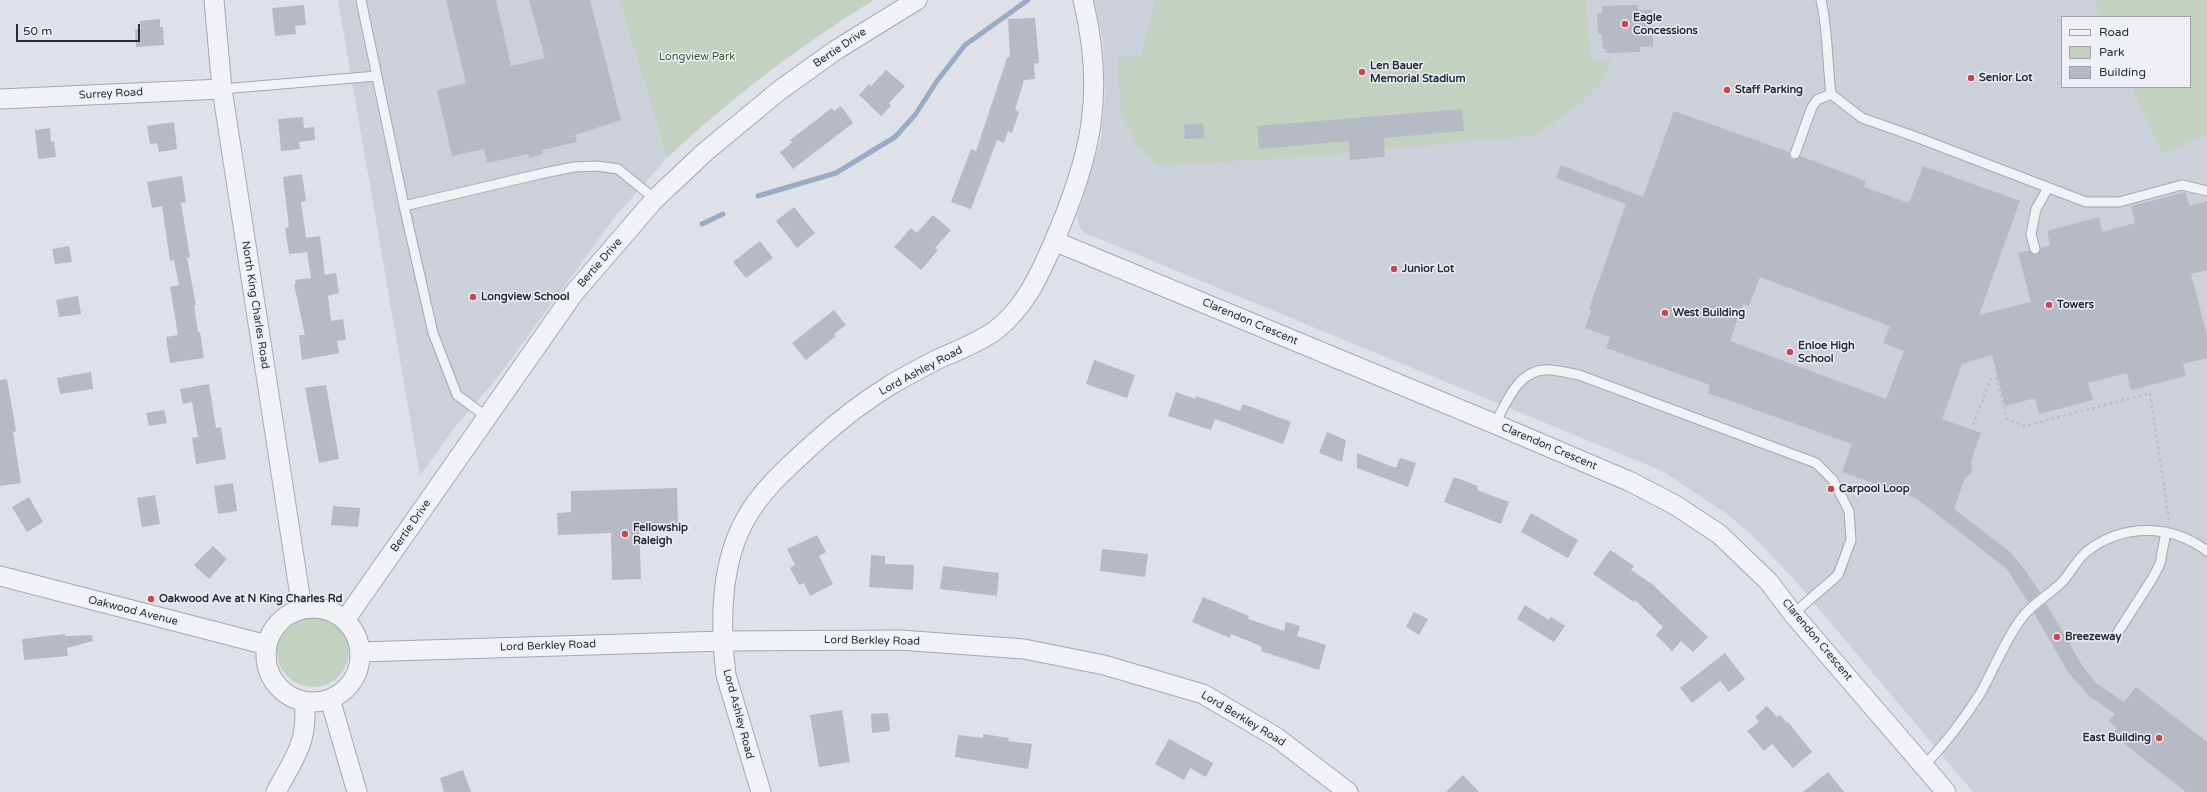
<!DOCTYPE html>
<html>
<head>
<meta charset="utf-8">
<style>
  body { margin:0 }
  #map { position:relative; width:2207px; height:792px; overflow:hidden; background:#dee1e7; font-family:"Varela Round",sans-serif }
  canvas { display:block }
  .legend { position:absolute; left:2061px; top:16px; width:130px; height:72px; box-sizing:border-box; background:#eef0f5; border:1px solid #9fa2ac; margin:0; padding:5px 7px; list-style:none; font-size:12px; color:#282e3e }
  .legend li { display:flex; align-items:center; gap:8px; height:20px }
  .legend b { width:20px; border:1px solid #9fa2ac }
  .scale { position:absolute; left:16px; top:24px; width:124px; height:18px; box-sizing:border-box; border:2px solid #282e3e; border-top:0; padding-left:5px; font-size:12px; line-height:14px; white-space:nowrap; color:#282e3e; -webkit-text-stroke:3px #eef0f5; paint-order:stroke }
</style>
</head>
<body>
<div id="map">
<canvas width="2207" height="792"></canvas>
<ul class="legend">
<li><b style="height:5px;background:#f1f2f6"></b>Road</li>
<li><b style="height:11px;background:#c2d1c0"></b>Park</li>
<li><b style="height:11px;background:#b6bac4"></b>Building</li>
</ul>
<div class="scale">50 m</div>
</div>
<script>
const c = document.querySelector('canvas').getContext('2d');
c.lineJoin = 'round';
function fill(path, color) { c.fillStyle = color; c.fill(path, 'evenodd'); }
function stroke(path, color, width, dash) { c.strokeStyle = color; c.lineWidth = width; c.lineCap = dash ? 'butt' : 'round'; c.setLineDash(dash || []); c.stroke(path); }
function write(font, color, halo, rows, align = 'center') {
  c.font = font + ' "Varela Round",sans-serif'; c.lineWidth = 3; c.setLineDash([]); c.textBaseline = 'middle'; c.strokeStyle = halo; c.fillStyle = color; for (const [text, x, y, turn = 0] of rows) {
    c.save(); c.translate(x, y); c.rotate((+turn || 0) * Math.PI / 180); c.textAlign = isNaN(turn) ? turn : align; if (halo) c.strokeText(text, 0, 0); c.fillText(text, 0, 0); c.restore();
  }
}
const built = new Path2D(`
  M338,0H619L667,158L614,218L499,376L454,428L420,476Z
  M1094,0H2207V792H1973L1792,577L1749,532L1725,513L1662,471L1085,233L1080,228L1077,218L1101,138L1105,96L1103,40ZM2062,17H2190V87H2062Z`);
const green = new Path2D(`
  M619,0H874C800,45 730,99 667,158Z
  M1156,0H1585L1591,60L1611,59L1601,83L1581,103L1536,135L1298,157L1156,166L1136,141L1121,113L1117,57H1141Z
  M2094,0H2207V135L2162,153L2132,87H2190V17H2101Z
  M277 651a36 36 0 1 1 72 0a36 36 0 1 1-72 0Z`);
const stream = new Path2D(`
  M758,196L836,173L895,137L915,115L937,81L965,45L1028,0
  M702,224L723,214`);
const building = new Path2D(`
  M446,0H496L511,66L545,58L529,0H590L621,120L575,135L577,142L542,150L543,154L529,158L528,154L487,163L484,149L452,156L437,90L466,83Z
  M304,5L306,25L295,26L296,34L275,36L272,8Z
  M1638,5V10H1652L1653,46L1640,47V52L1606,53V49H1603L1602,34H1598L1597,14L1602,13V6Z
  M1035,18L1039,63L1034,64L1035,79L1024,80L1015,110L1019,112L1012,133L1008,131L1004,143L997,140L971,209L951,202L971,149L976,151L1007,58L1010,57L1008,19Z
  M160,19V27H163L164,45L136,47L135,29H141L140,21Z
  M886,70L905,86L889,103L891,106L881,116L859,95L869,84L871,86Z
  M841,106L853,123L793,169L780,152L792,143L790,140L824,114L832,108L834,111Z
  M1462,109L1464,131L1384,138L1385,157L1350,160L1349,141L1259,149L1257,126Z
  M1674,111L1789,152L1790,158L1793,160L1800,156L1866,181L1864,187L1909,203L1923,166L2020,201L1979,315L2031,302L2018,253L2029,251L2036,255L2039,253L2041,248L2050,245L2047,231L2099,217L2102,232L2135,223L2131,206L2185,192L2190,206L2207,201V270L2191,274L2207,335V358L2183,364L2186,376L2131,390L2127,373L2088,383L2093,400L2039,414L2035,398L2005,406L1992,355L1962,364L1942,419L1981,433L1971,461L1972,472L1965,478L1954,509L2009,551L2023,567L2040,593L2028,602L2007,569L1916,498L1842,472L1852,444L1708,393L1710,385L1606,348L1610,337L1585,328L1591,310L1589,309L1626,204L1556,178L1561,165L1643,197ZM1760,277L1890,326L1883,343L1904,351L1886,399L1730,341L1743,304L1749,306Z
  M303,117L304,128L314,127L315,140L299,142L300,149L281,151L278,119Z
  M174,122L177,149L159,152L157,143L150,144L147,126Z
  M1203,123L1205,138L1185,139L1184,125Z
  M50,128L51,142L54,141L56,157L38,159L35,130Z
  M302,174L306,201L301,202L306,238L320,236L325,275L336,273L339,293L328,296L331,321L343,319L346,340L337,341L339,353L302,360L299,335H305L294,284H296L295,280L311,278L307,252L289,254L285,228L289,227L283,177Z
  M182,176L186,202L181,203L190,257L187,258L196,305H194L198,332H200L204,358L170,363L166,337L178,335L170,287L179,285L174,260L170,261L162,206L152,208L147,182Z
  M794,207L815,233L797,248L776,221Z
  M933,215L951,230L935,248L938,250L921,270L894,247L911,228L917,233Z
  M760,241L773,258L746,278L733,262Z
  M69,246L72,262L55,264L52,249Z
  M78,296L81,314L59,317L56,300Z
  M834,310L846,325L834,334L836,336L806,360L792,343Z
  M1094,360L1135,375L1127,398L1086,384Z
  M91,372L93,389L60,394L57,378Z
  M7,379L16,431L13,432L21,483L0,486V380Z
  M209,384L216,428L221,427L226,459L196,464L192,438L198,437L192,402L183,404L180,389Z
  M326,385L339,459L319,463L305,388Z
  M1176,392L1195,399L1196,396L1240,411L1243,404L1291,422L1283,444L1215,419L1211,430L1168,416Z
  M164,410L167,423L149,426L146,413Z
  M1327,432L1346,440L1342,462L1319,453Z
  M1357,453L1396,468L1400,458L1416,463L1408,487L1357,468Z
  M1454,477L1478,486L1477,490L1509,502L1501,524L1444,502Z
  M233,483L237,511L218,514L214,486Z
  M677,488L678,525L639,526L641,579L612,580L611,533L558,535L557,513L571,512V491Z
  M155,495L160,524L142,527L137,498Z
  M29,497L43,522L27,532L12,507Z
  M333,506L360,508L358,527L331,525Z
  M1531,513L1578,540L1568,558L1521,532Z
  M817,535L826,552L819,556L833,584L810,596L804,583L799,585L790,568L795,565L787,549Z
  M213,546L227,559L209,579L194,565Z
  M1102,549L1148,554L1145,577L1100,571Z
  M1610,550L1634,566L1631,570L1652,584L1708,637L1693,652L1681,641L1672,651L1656,635L1663,627L1635,600L1634,602L1593,574Z
  M871,555L885,556V564L914,565L913,590L869,587Z
  M943,566L999,573L997,596L940,589Z
  M1203,597L1249,616L1248,619L1284,631L1286,622L1300,626L1297,636L1326,645L1319,670L1261,651L1262,647L1256,644L1231,634L1230,638L1192,622Z
  M2046,603L2083,667L2097,684L2124,702L2136,687L2207,742V792H2186L2112,734L2117,728L2109,721L2115,714L2089,696L2068,672L2034,613Z
  M1525,605L1549,620L1551,617L1565,626L1554,642L1517,619Z
  M1414,612L1428,619L1419,635L1406,627Z
  M65,634L66,636L92,635L93,641L67,648L68,656L24,660L22,639Z
  M1725,653L1745,679L1729,692L1720,681L1692,703L1680,688Z
  M1767,706L1777,717L1780,715L1787,723L1788,722L1812,752L1793,768L1772,744L1764,751L1747,731L1759,722L1755,717Z
  M842,710L850,762L819,767L810,715Z
  M888,713L890,731L872,733L871,714Z
  M983,734L1009,738L1008,741L1032,744L1028,769L955,757L958,735L983,738Z
  M1169,739L1213,763L1206,777L1190,768L1184,780L1155,764Z
  M463,770L471,792H444L440,778Z
  M1828,772L1844,792H1803Z
  M1463,775L1479,792H1446Z`);
const path = new Path2D(`
  M1996,377L2007,419L2025,426L2150,393L2169,520
  M1973,425L1991,378`);
const lane = new Path2D(`
  M361,0L404,206
  M1821,0C1828,30 1827,62 1831,94L1862,118L1916,137L2086,202H2119L2182,185L2207,191
  M222,89L377,76
  M1795,154L1812,107L1817,100L1831,94
  M2035,249L2031,234L2036,209L2048,188
  M487,417L457,395L433,333L404,206L544,173L574,167L597,166L618,169L655,199
  M1495,424C1507,401 1519,367 1551,370C1561,371 1570,373 1579,375L1816,463L1833,480L1849,511L1851,540L1838,575L1793,614
  M2118,632L2152,579L2160,564L2166,532
  M1924,766C1945,744 1964,719 1980,694C1994,669 2004,642 2021,619C2032,603 2050,595 2063,581C2071,572 2077,560 2086,552C2123,523 2171,524 2207,551`);
const street = new Path2D(`
  M214,0L222,89L302,609
  M0,99L222,89
  M1054,241L1495,424L1631,482L1675,505L1719,534L1769,582L1793,614L1946,792
  M0,576L267,645
  M266 655a47 47 0 1 1 94 0a47 47 0 1 1-94 0Z
  M345,620L574,293L655,199L705,152L780,90L836,50L917,0
  M360,652L723,641L900,640L1024,649L1104,665L1203,694L1276,737L1348,792
  M330,699L357,792
  M276,792C294,758 309,742 304,701
  M761,792L726,675C720,625 720,565 745,520C761,490 788,467 812,445C836,423 864,401 892,384C906,376 921,368 936,360C956,351 978,343 996,330C1025,307 1039,276 1053,244C1091,157 1106,94 1083,0`);
const markers = [
  [1625,24,4,"#c9474e"],
  [1362,72,4,"#c9474e"],
  [1971,78,4,"#c9474e"],
  [1727,90,4,"#c9474e"],
  [1394,269,4,"#c9474e"],
  [473,297,4,"#c9474e"],
  [2049,305,4,"#c9474e"],
  [1665,313,4,"#c9474e"],
  [1790,352,4,"#c9474e"],
  [1831,489,4,"#c9474e"],
  [625,534,4,"#c9474e"],
  [151,599,4,"#c9474e"],
  [2057,637,4,"#c9474e"],
  [2159,738,4,"#c9474e"]
];
const poiNames = [
  ["Eagle",1633,18],
  ["Concessions",1633,31],
  ["Len Bauer",1370,66],
  ["Memorial Stadium",1370,79],
  ["Senior Lot",1979,78],
  ["Staff Parking",1735,90],
  ["Junior Lot",1402,269],
  ["Longview School",481,297],
  ["Towers",2057,305],
  ["West Building",1673,313],
  ["Enloe High",1798,346],
  ["School",1798,359],
  ["Carpool Loop",1839,489],
  ["Fellowship",633,528],
  ["Raleigh",633,541],
  ["Oakwood Ave at N King Charles Rd",159,599],
  ["Breezeway",2065,637],
  ["East Building",2151,738,"right"]
];
const streetNames = [
  ["Bertie Drive",840,48,-34],
  ["Surrey Road",111,94,-3],
  ["Bertie Drive",600,263,-49],
  ["North King Charles Road",255,305,81],
  ["Clarendon Crescent",1250,322,23],
  ["Lord Ashley Road",921,371,-28],
  ["Clarendon Crescent",1549,447,23],
  ["Bertie Drive",411,526,-55],
  ["Oakwood Avenue",133,611,14],
  ["Clarendon Crescent",1817,640,50],
  ["Lord Berkley Road",872,641,1],
  ["Lord Berkley Road",548,646,-2],
  ["Lord Ashley Road",738,714,75],
  ["Lord Berkley Road",1243,719,31]
];
const parkNames = [
  ["Longview Park",697,57]
];
fill(built, '#ccd0d9');
fill(green, '#c2d1c0');
stroke(stream, '#9aabc6', 5);
fill(building, '#b6bac4');
stroke(lane, '#a4a8b1', 11);
stroke(street, '#a4a8b1', 21);
stroke(path, '#bdbfc6', 2.5, [3, 3]);
stroke(lane, '#f1f2f6', 9);
stroke(street, '#f1f2f6', 19);
for (const [x, y, r, color] of markers) { const dot = new Path2D(); dot.arc(x, y, r, 0, 2 * Math.PI); c.fillStyle = color; c.fill(dot); stroke(dot, '#eef0f5', 1.5); }
write('bold 11px', '#282e3e', '#eef0f5', poiNames, 'left');
write('11px', '#282e3e', '#eef0f5', streetNames);
write('11px', '#395936', '#eef0f5', parkNames);
</script>
</body>
</html>
